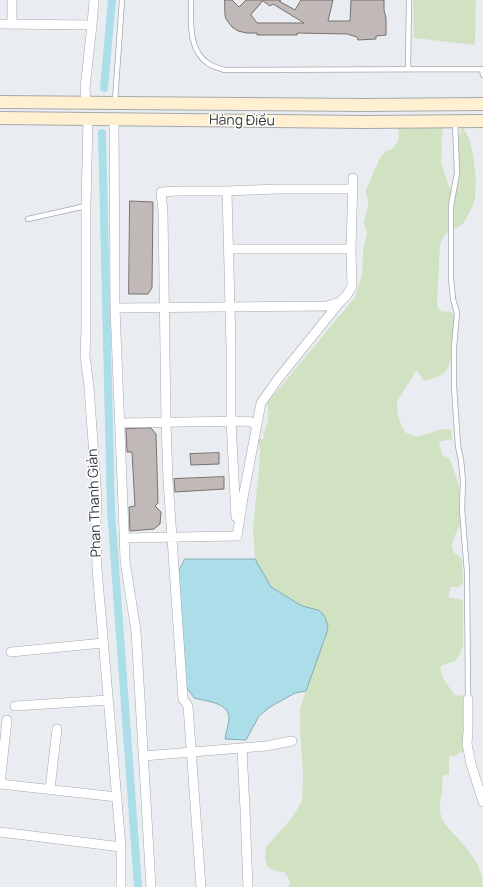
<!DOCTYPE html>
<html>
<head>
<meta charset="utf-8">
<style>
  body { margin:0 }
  canvas { display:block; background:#e9edf1 }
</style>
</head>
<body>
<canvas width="483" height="887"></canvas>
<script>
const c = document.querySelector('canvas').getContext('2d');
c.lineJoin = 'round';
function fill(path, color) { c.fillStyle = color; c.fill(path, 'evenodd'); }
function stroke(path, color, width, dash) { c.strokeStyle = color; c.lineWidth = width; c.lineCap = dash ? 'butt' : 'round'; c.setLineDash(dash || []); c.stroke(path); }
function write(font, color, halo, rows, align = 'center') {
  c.font = font + ' Manrope,sans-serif'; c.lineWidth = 3; c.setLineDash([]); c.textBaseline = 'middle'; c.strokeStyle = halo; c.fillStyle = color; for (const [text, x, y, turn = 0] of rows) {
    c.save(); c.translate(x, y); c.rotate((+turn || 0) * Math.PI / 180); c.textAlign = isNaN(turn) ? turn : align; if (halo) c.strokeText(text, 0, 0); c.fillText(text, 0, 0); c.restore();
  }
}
const green = new Path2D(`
  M413,0H476L475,45L414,38Z
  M400,125L443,127L441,144L442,150L441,162L449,187L452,190L457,186V145L462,126L470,140L473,155L476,178L475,199L472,208L463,224L445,234L440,245L437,305L439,310L445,312L449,311L455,315C454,327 455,365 444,373C439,377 431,379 424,381L418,372L416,371L397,402C397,414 399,422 405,432C409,434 415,437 420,436C430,434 441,426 451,430L452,439L439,442L442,455L449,458C453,468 458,479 459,490C460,495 459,499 459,503C458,508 463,512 462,518C460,528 452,537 452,548C453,553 459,556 462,559L463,584L459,587H451L448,597L463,600V644L461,652L455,661L441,666C439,677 449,686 455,695L464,696L468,730L467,750L459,753L455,756L449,757V774L442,776C445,789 437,803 441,816C444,824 450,830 456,836C469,851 483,866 483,887H288L290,883L288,877L284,872L275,871L267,866L265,857L266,847L291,819L302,801L303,775L300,731V708L318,655L325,640L302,606L271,587L255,559L253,528L259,469L260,449L257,439H264L263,434L268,422V402L355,297L362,275L363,251L367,232L364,222L368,207V199L365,192L380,158L386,151L392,149L397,143L399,137L398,128Z`);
const water = new Path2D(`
  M185,559H255L271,587L302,606L318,610L322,613L325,617L328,626L327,632L306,691L295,693L270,707L259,716L246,740L225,739C226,732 229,724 229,717C228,702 204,701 194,698L185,685L178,573Z`);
const canal = new Path2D(`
  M104,88L112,0
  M102,133L111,510L138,887`);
const building = new Path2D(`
  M225,0H232L239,7L246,0H281L279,1L295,10L301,0H333L328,21H350L351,0H384V10L386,18V35L376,36V39L358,40L357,37L347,34L297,33V35H257V33H247L238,31L232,27L226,19L225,15ZM263,1L270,6L273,4L304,23H257L251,15Z
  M130,201L153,202L152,288L148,294H129Z
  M151,428L156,434L158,503L155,506L161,512L160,524L154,529L130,531L129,507L135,506L132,452H127L126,429Z
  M219,453V464L191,465L190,454Z
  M224,477V489L175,492L174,479Z`);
const service = new Path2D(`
  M191,0C191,22 188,51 209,64C214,67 219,68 224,70L482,69L483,75
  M408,69L409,0
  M115,101L122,0
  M455,121L457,173L451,206V278L453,299L457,313L454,347V387L458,446L461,460L463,481L462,509L467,572L468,699
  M28,219L86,206`);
const minor = new Path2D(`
  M0,24L92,25
  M12,24V0
  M86,102L85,88L92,25L94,0
  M88,119L86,206V329L85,356L89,387L97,499L96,520L97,569L121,847V887
  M114,119L115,308L124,531L125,561L136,631L151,887
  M227,191L231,346V421L236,517
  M229,249H351
  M115,308L327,306L340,302
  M120,423L245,421L251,422L256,425
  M237,536L243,498L261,403L278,379L340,302L347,295L352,286L351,249L353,178
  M124,538L237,536
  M11,652L103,643
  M468,699V731L467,744L471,764L483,802
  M15,706L108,700
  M242,748L245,810L248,887
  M143,756L266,746L292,741
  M0,784L117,797
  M0,784L7,720
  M50,789L57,729
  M0,832L121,847
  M201,887L188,706L183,699L168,480L166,422L163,212L161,192L178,191H227L277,189H353`);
const secondary = new Path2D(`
  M0,102L364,105L483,104
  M0,118L364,122L483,121`);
const streetNames = [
  ["Hàng Điều",242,121,1],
  ["Phan Thanh Giản",95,503,-92]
];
fill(green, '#d1e2c3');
fill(water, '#acdee9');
stroke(water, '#87abb3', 1);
stroke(canal, '#acdee9', 8);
fill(building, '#c0b9b8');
stroke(building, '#77716f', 1);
stroke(service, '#a4a8ad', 6);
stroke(minor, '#a4a8ad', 10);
stroke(secondary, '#a4a8ad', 14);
stroke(service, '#fff', 4.5);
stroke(minor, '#fff', 9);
stroke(secondary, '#fef0d1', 12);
write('14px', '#323436', '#fff', streetNames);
</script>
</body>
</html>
